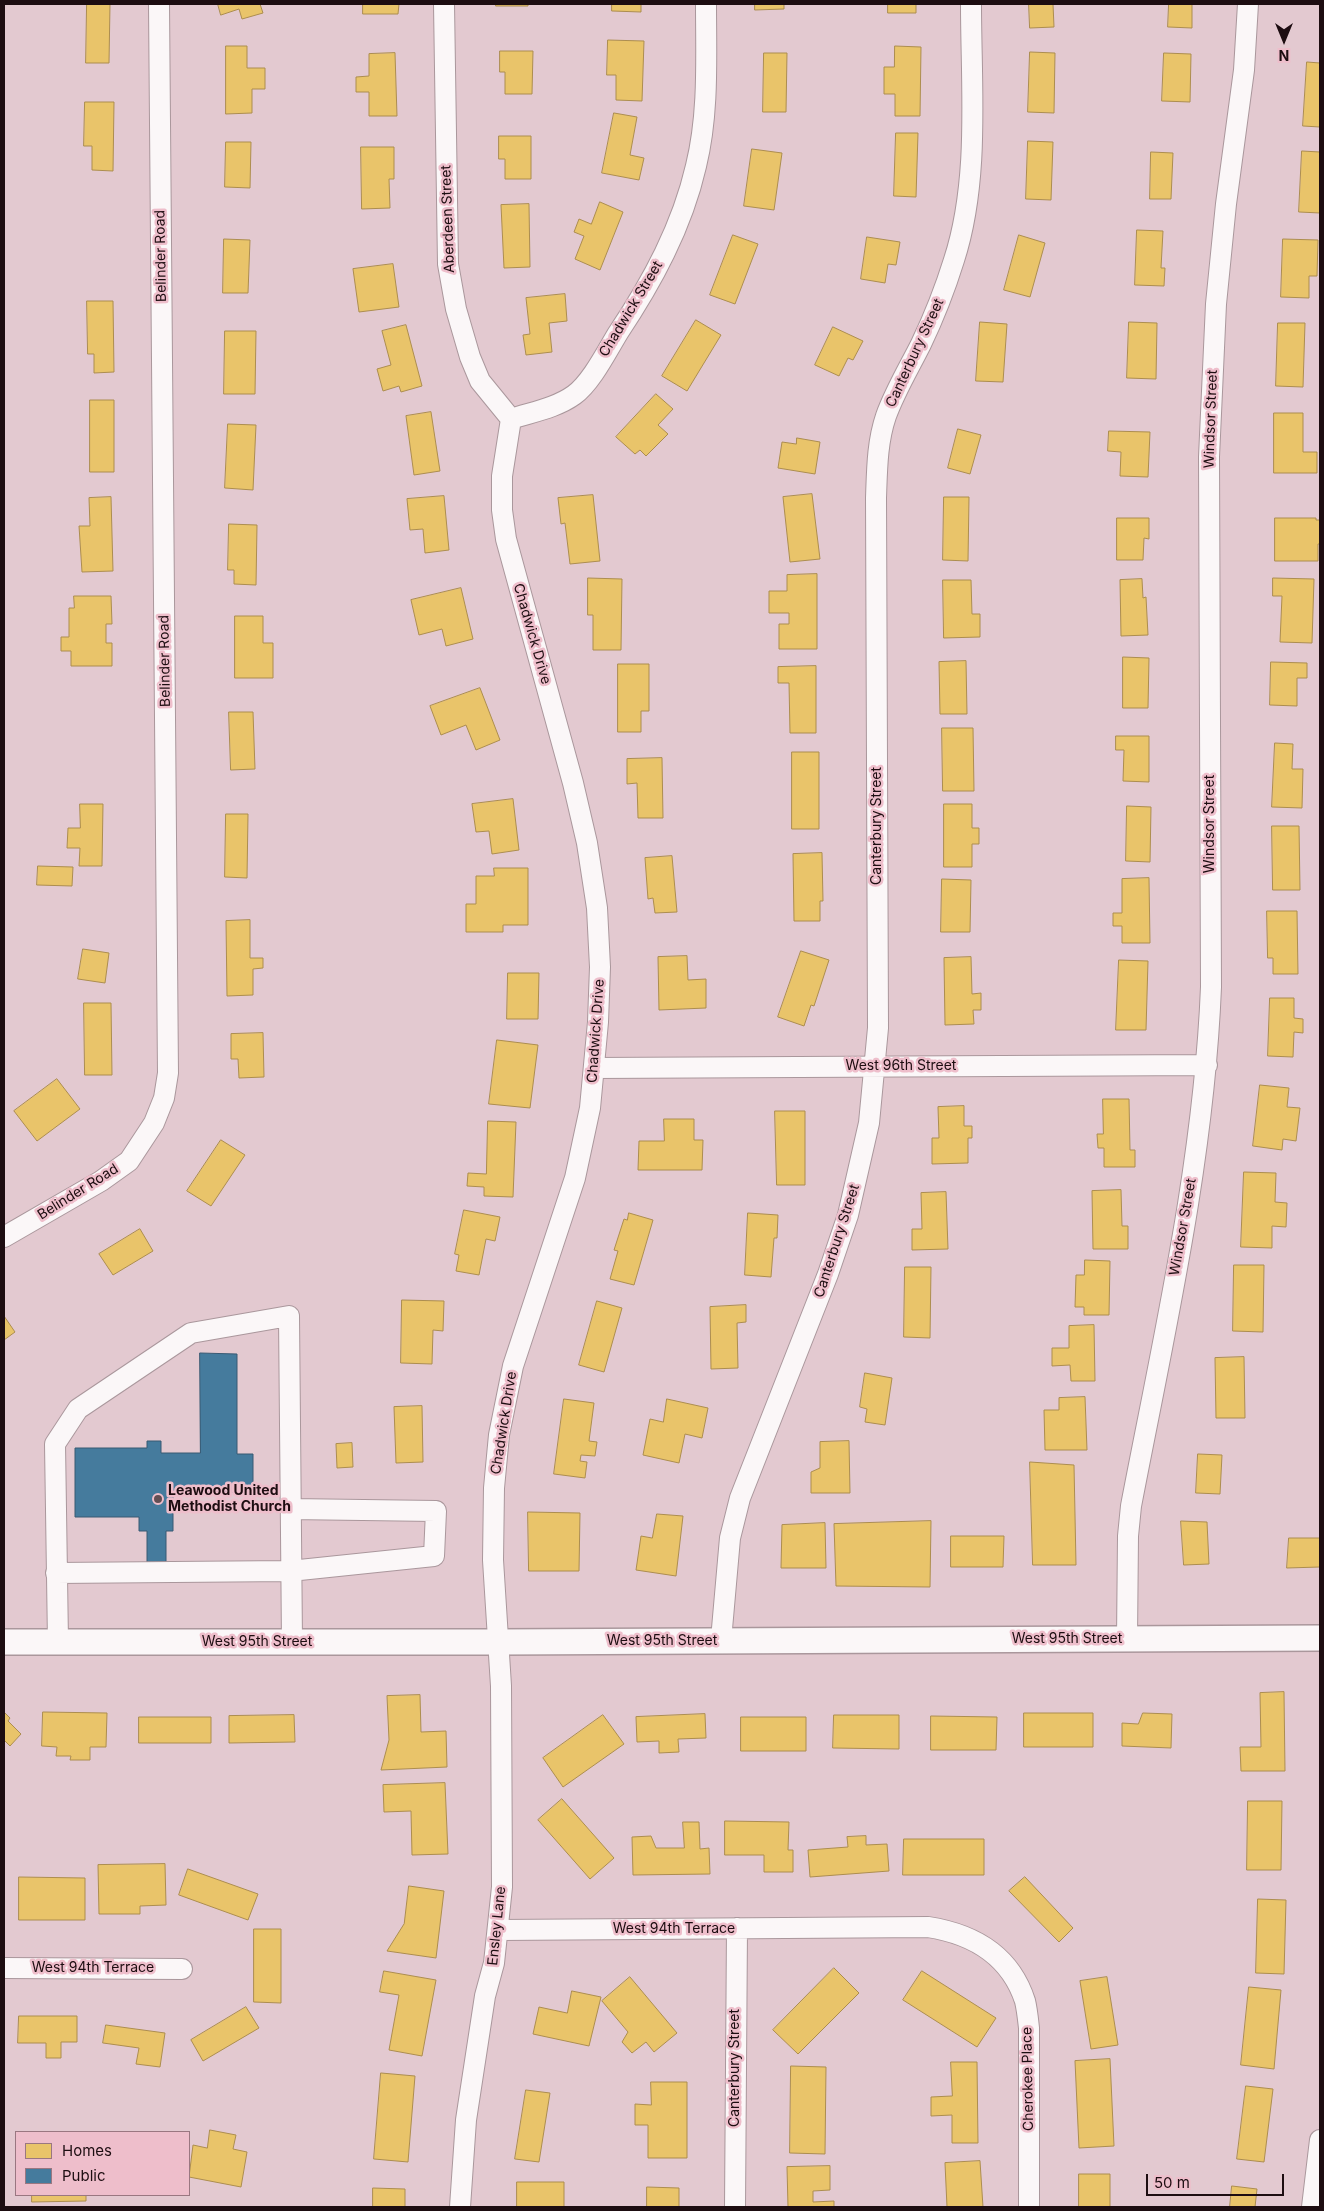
<!DOCTYPE html>
<html>
<head>
<meta charset="utf-8">
<style>
  body { margin:0 }
  #map { position:relative; width:1324px; height:2211px; overflow:hidden; background:#e3c9d0; font-family:Inter,sans-serif }
  canvas { display:block }
  .frame { position:absolute; inset:0; border:5px solid #1d0d11; pointer-events:none }
  .legend { position:absolute; left:15px; top:2131px; width:175px; height:65px; box-sizing:border-box; background:#eebecb; border:1px solid #9a7781; margin:0; padding:6px 9px; list-style:none; font-size:15px; color:#1d0d11 }
  .legend li { display:flex; align-items:center; gap:10px; height:25px }
  .legend b { width:25px; border:1px solid #9a7781 }
  .north { position:absolute; left:1259px; top:15px; width:50px; height:50px; -webkit-text-stroke:4px #eebecb; paint-order:stroke; rotate:180deg; font-size:14px; font-weight:700; line-height:20px; text-align:center; color:#1d0d11 }
  .north::after { content:''; display:block; margin:auto; width:18px; height:22px; background:#1d0d11; clip-path:polygon(50% 0,100% 100%,50% 72%,0 100%) }
  .scale { position:absolute; left:1146px; top:2174px; width:138px; height:22px; box-sizing:border-box; border:2px solid #1d0d11; border-top:0; padding-left:6px; font-size:15px; line-height:18px; white-space:nowrap; color:#1d0d11; -webkit-text-stroke:4px #eebecb; paint-order:stroke }
</style>
</head>
<body>
<div id="map">
<canvas width="1324" height="2211"></canvas>
<div class="frame"></div>
<ul class="legend">
<li><b style="height:14px;background:#e9c46a"></b>Homes</li>
<li><b style="height:14px;background:#457b9d"></b>Public</li>
</ul>
<div class="north">N</div>
<div class="scale">50 m</div>
</div>
<script>
const c = document.querySelector('canvas').getContext('2d');
c.lineJoin = 'round';
function fill(path, color) { c.fillStyle = color; c.fill(path, 'evenodd'); }
function stroke(path, color, width, dash) { c.strokeStyle = color; c.lineWidth = width; c.lineCap = dash ? 'butt' : 'round'; c.setLineDash(dash || []); c.stroke(path); }
function write(font, color, halo, rows, align = 'center') {
  c.font = font + ' Inter,sans-serif'; c.lineWidth = 5; c.setLineDash([]); c.textBaseline = 'middle'; c.strokeStyle = halo; c.fillStyle = color; for (const [text, x, y, turn = 0] of rows) {
    c.save(); c.translate(x, y); c.rotate((+turn || 0) * Math.PI / 180); c.textAlign = isNaN(turn) ? turn : align; if (halo) c.strokeText(text, 0, 0); c.fillText(text, 0, 0); c.restore();
  }
}
const homes = new Path2D(`
  M87,4H110L109,63H86Z
  M218,4H260L263,13L242,19L239,9L221,15Z
  M363,4H399L398,14H363Z
  M496,4H528V6H496Z
  M612,4H641V12L612,11Z
  M755,4H784V9L755,10Z
  M888,4H916V13H888Z
  M1029,4H1053L1054,27L1030,28Z
  M1169,4H1192V28L1168,27Z
  M608,40L644,41L642,101L616,100V75H607Z
  M226,46H247V68H265V89H252V113L226,114Z
  M895,46L921,47L920,116H895V94H884V67H894Z
  M500,51H533L532,94H505V72H500Z
  M1030,52L1055,53L1054,113L1028,112Z
  M395,53L397,116H369V92H356V77L369,76V54Z
  M764,53H787L786,112H763Z
  M1164,53L1191,54L1190,102L1162,101Z
  M1307,62L1320,63V127L1303,126Z
  M85,102H114L113,171L92,170V146H84Z
  M614,113L637,117L630,155L644,158L639,180L602,173Z
  M896,133H918L916,197L894,196Z
  M499,136H531V179H505V159H499Z
  M1028,141L1053,142L1051,200L1026,199Z
  M226,142H251L250,188L225,187Z
  M361,147H394V179H389L390,208L362,209Z
  M752,149L782,153L774,210L744,206Z
  M1302,151L1320,152V213L1299,212Z
  M1151,152L1173,153L1171,199H1150Z
  M600,202L623,212L600,270L575,259L584,236L574,232L579,219L591,224Z
  M529,204L530,267L504,268L501,205Z
  M1137,230L1163,231L1161,268H1165L1164,286L1135,285Z
  M733,235L758,244L735,304L710,295Z
  M1019,235L1045,243L1030,297L1004,290Z
  M867,237L900,242L896,265L888,264L885,283L861,279Z
  M224,239L250,240L248,293H223Z
  M1283,239L1318,240L1317,276H1309V298L1281,297Z
  M393,264L399,307L359,312L353,269Z
  M565,294L567,321L549,323L552,352L526,355L523,335L530,334L526,298Z
  M87,301H113L114,372L94,373V354H88Z
  M696,320L721,335L687,391L662,376Z
  M980,322L1007,324L1003,382L976,381Z
  M1129,322L1157,323L1156,379L1127,378Z
  M1278,323H1305L1303,387L1276,386Z
  M406,325L422,386L401,392L399,386L383,391L377,369L391,365L382,331Z
  M833,327L863,341L853,360L848,358L839,376L815,365Z
  M225,331H256L255,394H224Z
  M656,394L673,409L658,425L668,434L646,456L640,450L635,454L616,437Z
  M90,400H114V472H90Z
  M431,412L440,471L414,475L406,416Z
  M1274,413H1303V452H1317V473H1274Z
  M228,424L256,425L253,490L225,488Z
  M958,429L981,435L970,474L948,468Z
  M1109,431L1150,432L1148,477L1120,476L1121,452L1108,451Z
  M797,438L820,442L815,474L778,468L782,442L796,444Z
  M812,494L820,559L790,562L783,497Z
  M593,495L600,561L570,564L565,523L561,524L558,498Z
  M444,496L449,550L425,553L423,529L410,530L407,499Z
  M111,497L113,571L82,572L79,526H90L89,498Z
  M944,497H969L968,561L943,560Z
  M1117,518H1149V539L1144,538L1143,560H1117Z
  M1275,518H1316V520H1320V544H1318V561H1275Z
  M229,524L257,525L256,585L234,584V570H228Z
  M817,574V649H779V624H789V613H769V591H787V575Z
  M588,578L622,579L621,650H593V615H588Z
  M1273,578L1314,579L1312,643L1280,642L1282,596H1273Z
  M1142,579L1143,598L1146,597L1148,635L1121,636L1120,580Z
  M943,580H971L972,614H980V637L944,638Z
  M461,588L473,639L446,646L442,629L419,635L411,600Z
  M74,596H111L112,624H106V643H112V666H71V651H61V637H69V608H74Z
  M235,616H263V643H273V678H235Z
  M1123,657L1149,658L1148,708H1123Z
  M966,661L967,714H940L939,662Z
  M1271,662L1307,663V678H1297V706L1270,705Z
  M618,664H649V711H641V732H618Z
  M816,666V733H790L789,683H778V667Z
  M480,688L500,740L476,750L466,725L441,735L430,706Z
  M229,712H253L255,769L231,770Z
  M942,728H973L974,791H943Z
  M1116,736H1149V782L1123,781L1124,750H1116Z
  M1275,743L1293,744L1292,769H1303L1302,808L1272,807Z
  M792,752H819V829H792Z
  M662,758L663,818H638L637,783L627,784V759Z
  M513,799L519,850L492,854L489,831L476,832L472,804Z
  M80,804H103L102,866H79L80,848H67L68,828H80Z
  M944,804H972V828H979V844H972V867H944Z
  M1127,806L1151,807L1150,862L1126,861Z
  M226,814H248L247,878L225,877Z
  M1272,826H1299L1300,890H1273Z
  M822,853L823,901H820V921H794L793,854Z
  M672,856L677,912L655,913L653,898L648,899L645,858Z
  M38,866L73,867L72,886L37,885Z
  M494,868H528V925H503V932H466V904H476V876H494Z
  M1149,878L1150,943H1122V926H1113V913H1122V879Z
  M942,879L971,880L970,932H941Z
  M1267,911H1297L1298,974H1273V958H1268Z
  M250,920V958H263V968L253,969V995L227,996L226,921Z
  M83,949L109,953L105,983L78,979Z
  M801,951L829,960L814,1006L811,1005L804,1026L778,1017Z
  M687,956L688,980L706,979V1008L659,1010L658,957Z
  M971,957L972,994L981,993V1010H973L974,1024L945,1025L944,958Z
  M1119,960L1148,961L1146,1030H1116Z
  M508,973H539L538,1019H507Z
  M1270,998H1294V1018L1303,1019V1033L1294,1032L1293,1057L1268,1056Z
  M84,1003H111L112,1075H85Z
  M263,1033L264,1077L239,1078L238,1059H231V1034Z
  M497,1040L538,1045L530,1108L489,1104Z
  M57,1079L80,1109L37,1141L14,1111Z
  M1260,1085L1289,1088L1287,1107L1300,1108L1296,1141L1283,1139L1282,1150L1253,1146Z
  M1103,1099H1129L1130,1150H1135V1167H1104V1148H1098L1097,1134H1103Z
  M964,1106V1126H972V1138H968V1163L932,1164V1138H939L938,1107Z
  M775,1111H805V1185H777Z
  M664,1119H694V1140H703L702,1170H638L639,1141H664Z
  M488,1121L516,1122L513,1197L484,1196V1187L467,1186L468,1173L486,1174Z
  M221,1140L245,1155L211,1206L187,1191Z
  M1244,1172L1276,1173L1275,1202L1287,1203L1286,1227L1272,1226V1248L1241,1247Z
  M1121,1190L1122,1226H1128V1249H1093L1092,1191Z
  M946,1192L948,1249L912,1250V1229H922L921,1193Z
  M464,1210L500,1217L495,1241L486,1239L479,1275L456,1271L459,1255L455,1254Z
  M629,1213L653,1220L634,1285L610,1279L618,1251L614,1250L624,1219L627,1220Z
  M748,1213L778,1215L777,1238H774L771,1277L745,1275Z
  M140,1229L153,1251L113,1275L99,1254Z
  M1085,1260L1110,1261L1109,1315H1084V1307H1075L1076,1275H1084Z
  M1234,1265H1264L1263,1332L1233,1331Z
  M905,1267H931L930,1338L904,1337Z
  M402,1300L444,1301L443,1331L433,1330L432,1364L401,1363Z
  M597,1301L622,1308L604,1372L579,1365Z
  M746,1305V1322L737,1323L738,1368L711,1369L710,1307Z
  M4,1316L15,1332L4,1340Z
  M1094,1325L1095,1381H1071L1070,1365L1052,1366V1348H1069V1326Z
  M1244,1357L1245,1418H1216L1215,1358Z
  M865,1373L892,1378L885,1425L865,1422L867,1409L860,1407Z
  M1085,1397L1087,1450H1045L1044,1410H1059V1398Z
  M564,1399L594,1403L589,1441L597,1442L595,1456L581,1455L580,1461L587,1462L585,1478L554,1474Z
  M667,1399L708,1408L702,1438L685,1434L679,1463L643,1455L650,1419L663,1422Z
  M422,1406L423,1462L396,1463L394,1407Z
  M849,1441L850,1493H811V1472L820,1468V1442Z
  M352,1443L353,1467L337,1468L336,1444Z
  M1198,1454L1222,1455L1220,1494L1196,1493Z
  M1030,1462L1074,1465L1076,1565H1033Z
  M528,1512L580,1513L579,1571H529Z
  M657,1514L683,1516L676,1576L636,1570L641,1536L652,1538Z
  M931,1521L930,1587L836,1586L834,1524Z
  M1181,1521L1207,1522L1209,1564L1184,1565Z
  M825,1523L826,1568H781L782,1525Z
  M951,1536H1004L1003,1567H951Z
  M1289,1538H1320V1567L1287,1568Z
  M1284,1692L1285,1771H1241L1240,1747H1261L1260,1693Z
  M420,1695L421,1732L446,1731L447,1767L381,1770L389,1740L387,1696Z
  M4,1712L10,1718L8,1721L21,1734L10,1746L4,1740Z
  M43,1712L107,1713L106,1747H90V1760H70L71,1756H56L57,1747L42,1746Z
  M1024,1713H1093V1747H1024Z
  M1143,1713L1172,1714L1171,1748L1122,1746V1723L1138,1724Z
  M705,1714L706,1738L678,1739L679,1752L659,1753V1741L637,1742L636,1717Z
  M294,1715L295,1742L229,1743V1716Z
  M603,1715L624,1744L563,1787L543,1758Z
  M834,1715H899V1749L833,1748Z
  M931,1716L997,1717L996,1750H931Z
  M139,1717H211V1743H139Z
  M741,1717H806V1751H741Z
  M445,1783L448,1854L412,1855L411,1811L384,1812L383,1785Z
  M562,1799L614,1858L590,1879L538,1820Z
  M1248,1801H1282L1281,1870H1247Z
  M725,1821L789,1822L788,1850H793V1872H764V1855H725Z
  M683,1822H699L700,1849L709,1848L710,1874L633,1875L632,1837L651,1836L656,1848H684Z
  M866,1836V1845L887,1844L889,1871L810,1877L808,1850L848,1847L847,1837Z
  M904,1839H984V1875H903Z
  M165,1864L166,1905L140,1906V1914H99L98,1865Z
  M188,1869L258,1894L248,1920L179,1895Z
  M19,1877L85,1878V1920H19Z
  M1025,1877L1073,1928L1059,1942L1009,1891Z
  M409,1886L444,1891L436,1958L387,1951L404,1924Z
  M1258,1899L1286,1900L1284,1974L1256,1973Z
  M254,1929H281V2003L254,2002Z
  M834,1968L859,1993L798,2054L773,2030Z
  M384,1971L436,1980L422,2056L389,2050L399,1995L380,1992Z
  M922,1971L996,2018L977,2047L903,2000Z
  M630,1977L677,2033L654,2052L646,2042L632,2053L622,2042L628,2032L602,2001Z
  M1107,1977L1118,2045L1091,2049L1080,1981Z
  M1249,1987L1281,1990L1274,2069L1241,2065Z
  M572,1991L601,1997L589,2046L533,2034L539,2007L567,2013Z
  M246,2007L259,2028L203,2061L191,2040Z
  M19,2016H77V2042H61V2058H46V2043H18Z
  M106,2025L165,2033L160,2067L136,2064L139,2048L103,2043Z
  M1110,2059L1114,2146L1079,2148L1075,2061Z
  M951,2062H977L978,2143H952V2115L931,2116V2097L952,2096Z
  M791,2066L826,2067L825,2154L790,2153Z
  M381,2073L415,2076L408,2162L374,2159Z
  M651,2082H687V2158H648V2125H635V2104L651,2105Z
  M1246,2086L1273,2089L1264,2162L1237,2159Z
  M526,2090L550,2093L539,2162L515,2159Z
  M210,2130L236,2135L233,2149L247,2152L241,2187L189,2177L193,2145L207,2148Z
  M980,2161L983,2207H947L945,2163Z
  M830,2166V2190L813,2191V2202L834,2201V2207H788L787,2167Z
  M1079,2174H1110V2207H1079Z
  M517,2182H564V2207H517Z
  M1232,2186L1257,2189L1255,2207H1230Z
  M647,2187L679,2188V2207H647Z
  M373,2188L405,2189V2207H373Z
  M32,2195H86V2201L32,2202Z`);
const public = new Path2D(`
  M200,1353L237,1354V1454H253V1492H173V1531H166V1563H147V1531H139V1517H75V1448H147V1441H161V1453H200Z`);
const minor = new Path2D(`
  M444,4L448,264L456,309L470,357L480,381L511,419
  M511,419C532,412 556,408 574,395C591,383 607,351 618,333C652,282 682,227 696,166C709,113 706,58 706,4
  M594,1068L1207,1065
  M4,1237L101,1181L129,1161L154,1123L164,1098L168,1073L159,4
  M56,1573L290,1571L434,1556L436,1511L290,1509
  M1127,1639L1128,1536L1131,1506C1164,1334 1204,1162 1211,987L1209,457L1216,304L1226,204L1244,70L1248,4
  M721,1640L730,1538L740,1498L828,1274L848,1215L869,1123L878,1028L876,498C877,471 877,442 886,416C895,391 909,368 921,344C934,317 945,289 954,260C980,180 971,87 971,4
  M58,1642L55,1444L78,1409L191,1333L289,1316L292,1642
  M499,1930L928,1927C973,1934 1010,1955 1025,2001C1027,2009 1028,2019 1029,2028V2207
  M4,1968L182,1969
  M460,2207L466,2120L485,1996L494,1963L502,1887L501,1686L493,1560L494,1488L499,1435L513,1366L575,1178L590,1108L598,1022L600,967L597,908L587,843L573,783L506,539L502,510V476L511,419
  M735,2207L737,1928
  M1312,2207L1320,2140`);
const major = new Path2D(`
  M4,1642H499L1320,1638`);
const markers = [
  [158,1499,5,"#624f54"]
];
const streetNames = [
  ["Aberdeen Street",448,219,-92],
  ["Belinder Road",161,256,-91],
  ["Chadwick Street",631,309,-59],
  ["Canterbury Street",915,353,-65],
  ["Windsor Street",1211,419,-88],
  ["Chadwick Drive",532,634,74],
  ["Belinder Road",165,661,-91],
  ["Windsor Street",1210,824,-90],
  ["Canterbury Street",877,826,-90],
  ["Chadwick Drive",596,1031,-86],
  ["West 96th Street",901,1066],
  ["Belinder Road",78,1192,-32],
  ["Windsor Street",1183,1227,-80],
  ["Canterbury Street",837,1241,-72],
  ["Chadwick Drive",504,1423,-81],
  ["West 95th Street",1067,1639],
  ["West 95th Street",662,1641],
  ["West 95th Street",257,1642],
  ["Ensley Lane",497,1926,-84],
  ["West 94th Terrace",674,1929],
  ["West 94th Terrace",93,1968],
  ["Canterbury Street",735,2068,-90],
  ["Cherokee Place",1028,2079,-91]
];
const poiNames = [
  ["Leawood United",168,1491],
  ["Methodist Church",168,1507]
];
fill(homes, '#e9c46a');
stroke(homes, '#ac8d4f', 1);
fill(public, '#457b9d');
stroke(public, '#395a73', 1);
stroke(minor, '#aa979c', 22);
stroke(major, '#aa979c', 28);
stroke(minor, '#fbf7f8', 20);
stroke(major, '#fbf7f8', 25);
for (const [x, y, r, color] of markers) { const dot = new Path2D(); dot.arc(x, y, r, 0, 2 * Math.PI); c.fillStyle = color; c.fill(dot); stroke(dot, '#eebecb', 2); }
write('14px', '#1d0d11', '#eebecb', streetNames);
write('bold 14px', '#1d0d11', '#eebecb', poiNames, 'left');
</script>
</body>
</html>
